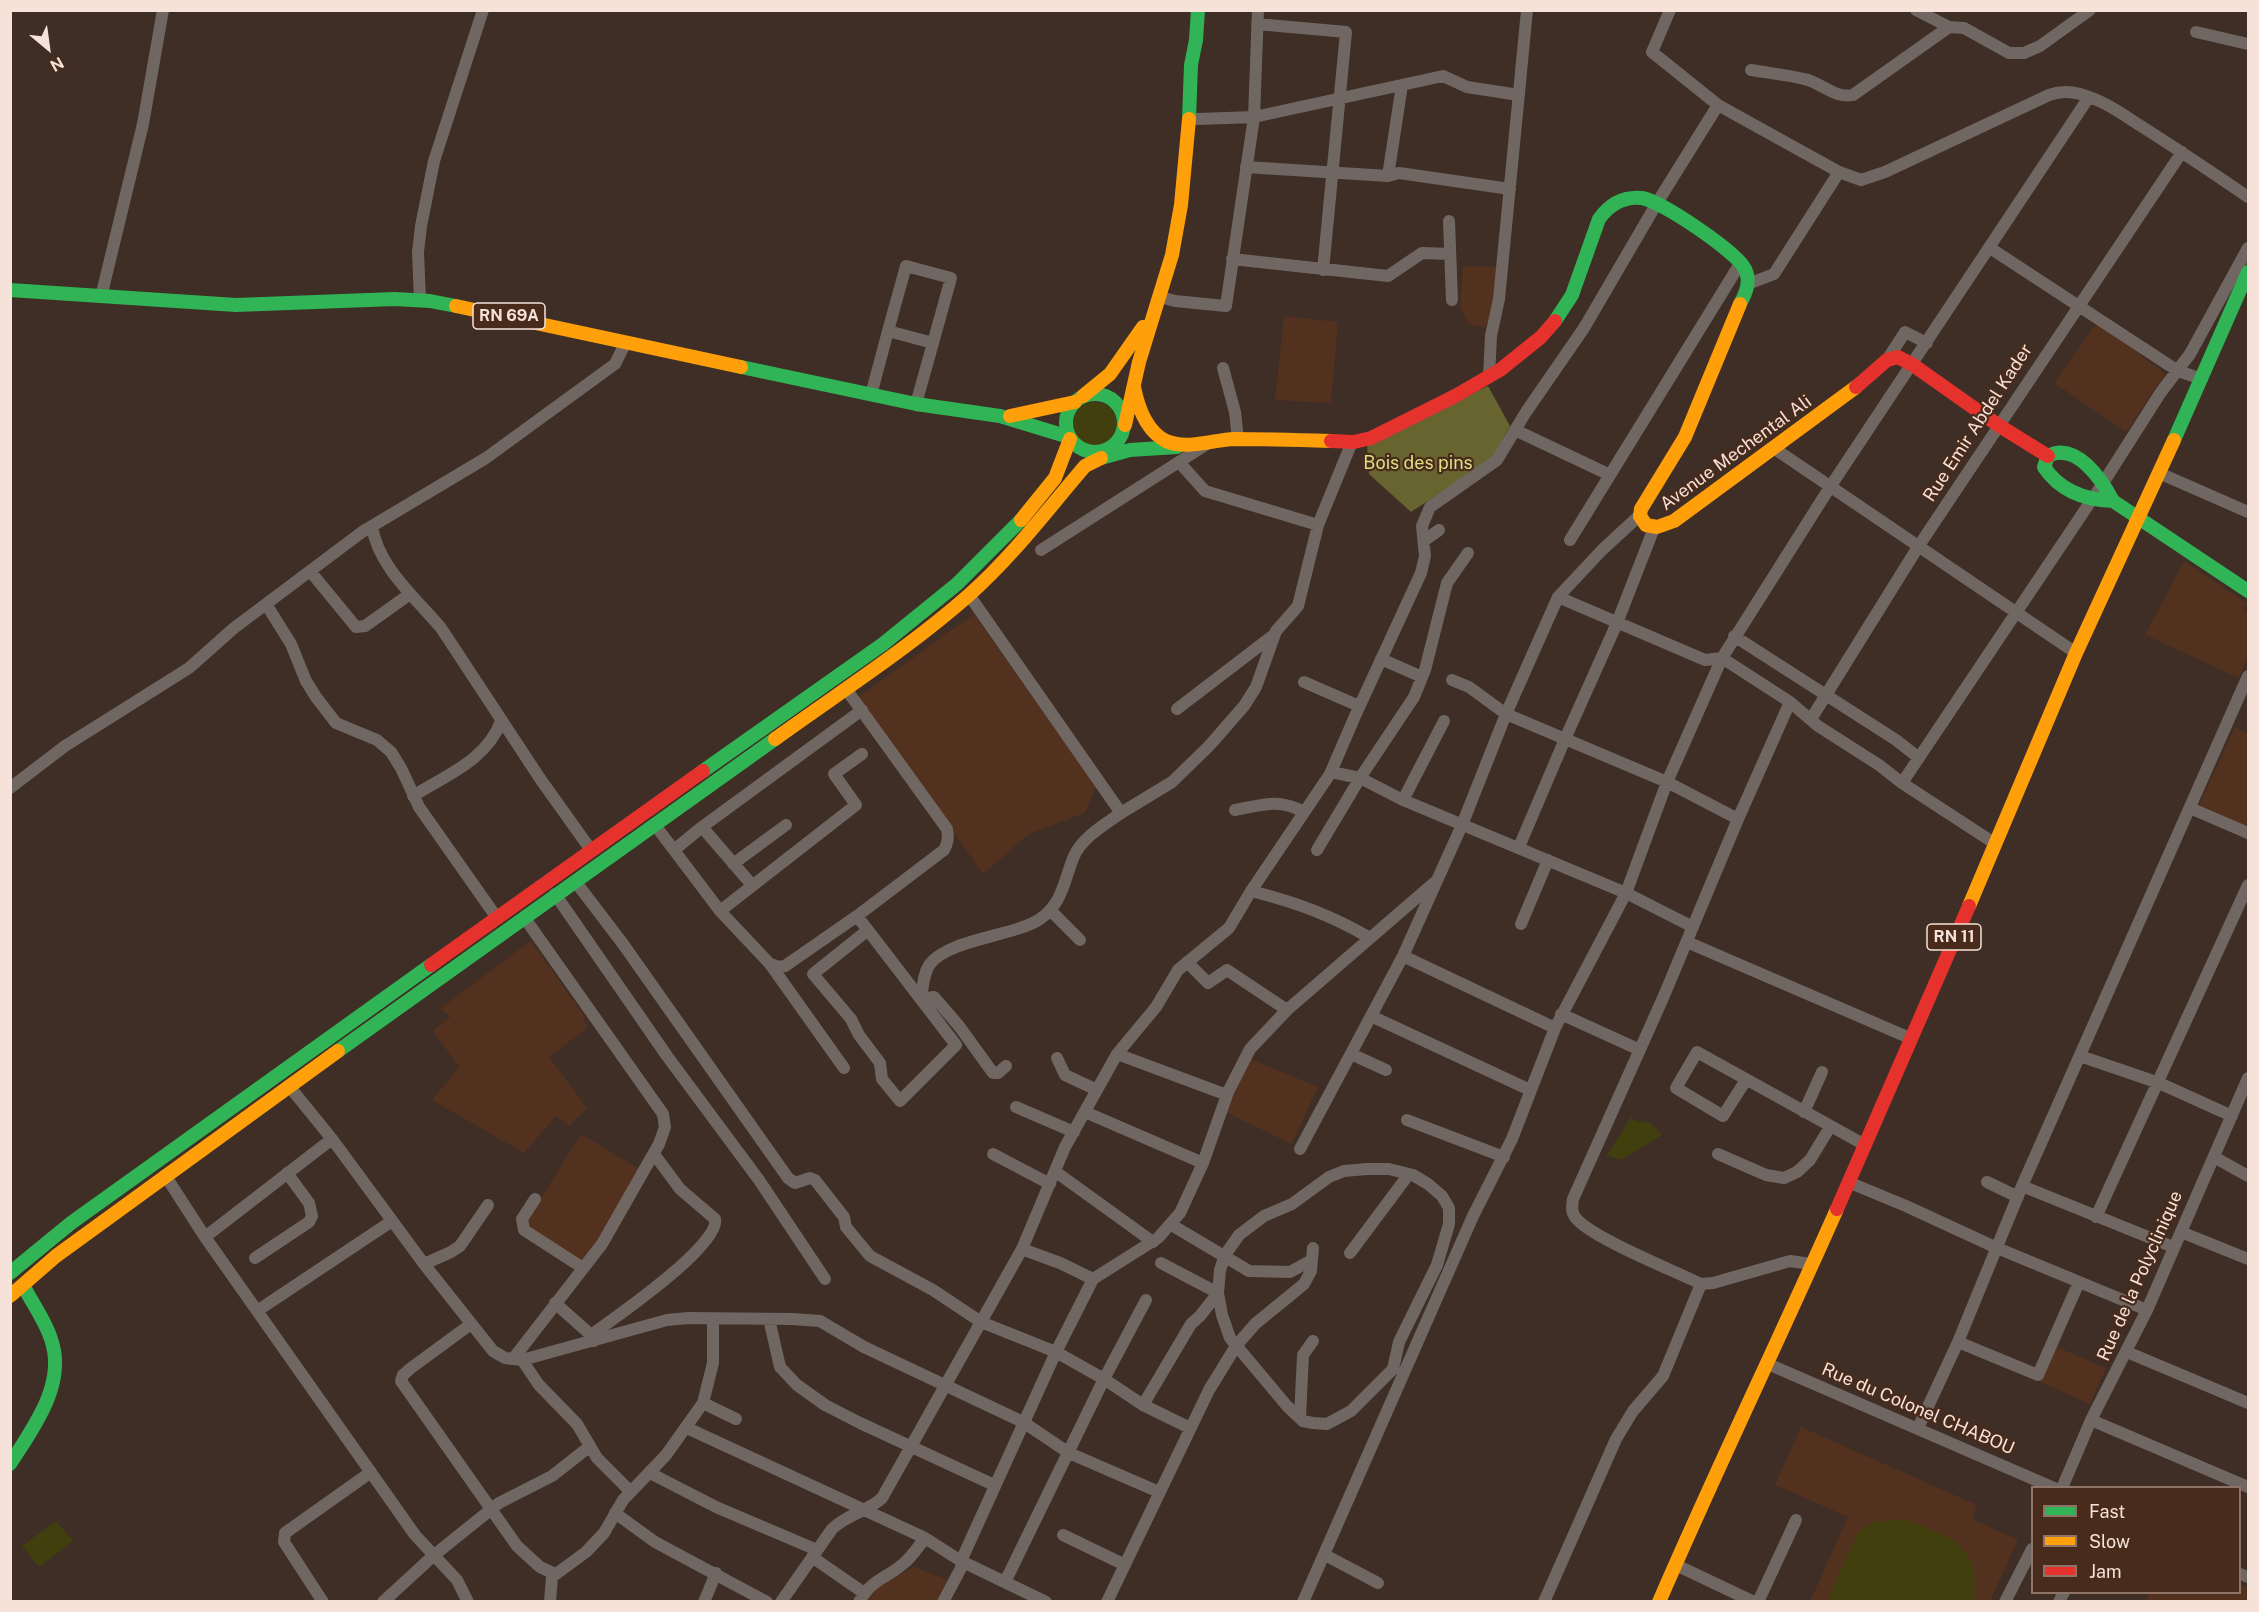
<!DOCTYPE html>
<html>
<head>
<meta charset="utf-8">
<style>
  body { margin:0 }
  #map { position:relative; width:2259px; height:1612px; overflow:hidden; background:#3e2e26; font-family:"Public Sans",sans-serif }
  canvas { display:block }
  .frame { position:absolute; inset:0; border:12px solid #f6e2d8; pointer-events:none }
  .legend { position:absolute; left:2031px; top:1486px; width:210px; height:108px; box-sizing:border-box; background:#482b1b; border:2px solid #8e7467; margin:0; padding:8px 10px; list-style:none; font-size:18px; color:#f6e2d8 }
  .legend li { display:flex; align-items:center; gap:12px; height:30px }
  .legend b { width:30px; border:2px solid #8e7467 }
  .north { position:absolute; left:18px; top:18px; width:60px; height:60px; -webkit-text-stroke:4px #482b1b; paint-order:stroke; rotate:151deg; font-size:16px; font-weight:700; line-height:24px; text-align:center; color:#f6e2d8 }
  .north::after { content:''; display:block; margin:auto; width:21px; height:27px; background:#f6e2d8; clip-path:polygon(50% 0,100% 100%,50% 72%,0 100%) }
</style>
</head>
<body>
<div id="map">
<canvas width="2259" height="1612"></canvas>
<div class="frame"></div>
<ul class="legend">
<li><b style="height:8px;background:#30b455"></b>Fast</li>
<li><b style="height:8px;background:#ff9f0a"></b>Slow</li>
<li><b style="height:8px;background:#e5322d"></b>Jam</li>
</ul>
<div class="north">N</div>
</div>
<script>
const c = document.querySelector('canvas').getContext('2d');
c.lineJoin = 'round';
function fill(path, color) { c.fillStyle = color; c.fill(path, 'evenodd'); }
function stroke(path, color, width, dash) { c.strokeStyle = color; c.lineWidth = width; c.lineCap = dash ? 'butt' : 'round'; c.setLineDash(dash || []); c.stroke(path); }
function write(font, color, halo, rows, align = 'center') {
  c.font = font + ' "Public Sans",sans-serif'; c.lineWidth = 4.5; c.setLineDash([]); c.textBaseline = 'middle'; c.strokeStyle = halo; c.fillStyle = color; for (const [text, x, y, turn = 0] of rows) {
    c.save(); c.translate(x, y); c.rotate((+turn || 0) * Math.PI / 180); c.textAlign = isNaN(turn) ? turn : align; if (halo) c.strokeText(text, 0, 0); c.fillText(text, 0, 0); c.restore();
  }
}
const built = new Path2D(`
  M1463,266L1498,267L1494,307L1485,328L1469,324L1460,307Z
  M1284,316L1338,322L1331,403L1275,400Z
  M2098,321L2165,374L2126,432L2054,383Z
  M2184,561L2247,603L2244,610L2248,613V654L2239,678L2145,635Z
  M974,614L1096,787L1085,813L1029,834L983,874L858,697Z
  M2235,727L2248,733V827L2199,805Z
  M531,941L585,1017L584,1021L588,1027L549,1057L587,1108L569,1126L556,1116L524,1153L432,1100L459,1067L433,1031L450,1017L441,1008Z
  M1250,1059L1318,1087L1292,1144L1225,1112Z
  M581,1134L639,1169L583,1264L528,1231L526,1222Z
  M2048,1343L2106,1368L2090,1404L2032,1378Z
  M1801,1427L1977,1505L1972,1519L2018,1540L1990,1601H1810L1848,1517L1775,1485Z
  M914,1567L947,1580L937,1601L867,1602L875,1588Z
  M2240,1584L2248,1588V1601H2146L2150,1593L2240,1592Z`);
const green = new Path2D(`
  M1073 424a22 22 0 1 1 44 0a22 22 0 1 1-44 0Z
  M1631,1117L1636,1121L1651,1123L1662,1135L1621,1160L1607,1155Z
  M1904,1519C1952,1537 1978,1542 1976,1601H1827L1858,1532L1873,1522Z
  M56,1521L73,1541L39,1567L22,1546Z`);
const forest = new Path2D(`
  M1488,386L1510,426L1491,460L1411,512L1369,474L1367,444Z`);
const street = new Path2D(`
  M1670,10L1652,52L1718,105L1839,172L1861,180L1885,172L2049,95C2060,91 2069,91 2080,94C2103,100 2122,114 2141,126C2177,149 2213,173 2248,197
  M1916,10L1949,27
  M1257,24L1346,32L1323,270
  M2196,32L2248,44
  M1751,70C1769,73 1787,75 1804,79C1821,82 1834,99 1853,95L1949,27L1964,28L2009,53H2024L2040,46L2090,10
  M1189,118L1198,119L1254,117L1443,76L1467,87L1519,95
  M1246,167L1388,176L1399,173L1510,189
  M1388,176L1402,85
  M1449,221L1452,300
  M1990,248L2178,371L2202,379
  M1232,259L1388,276L1422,253L1450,254
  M1748,284L1774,274L1839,172
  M101,297L143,124L163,10
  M1160,297L1175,301L1226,306L1254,117L1258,10
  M420,300L418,252L421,226L434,161L483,10
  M888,331L906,266L951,278L933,343
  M1887,360L1905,332L1927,343
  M1223,368L1235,412L1238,440
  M1489,377L1491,336L1499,299L1527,10
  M871,395L888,331L933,343L916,404
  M1515,430L1610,475
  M1775,449L2076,653
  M1179,462L1205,491L1318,525
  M2159,473L2248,512
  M372,526C378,567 416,598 441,628L541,780L591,850
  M1425,540L1439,530
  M1570,540L1741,262
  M1041,550L1207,444
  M310,571L356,627L365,626L410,594
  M969,595L1121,813L1172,782L1209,746L1244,706L1256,687L1276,631L1298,606L1318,525L1352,442
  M1558,597L1705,660L1722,658L1790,702L1818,726L1879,765L1902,783L1994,843
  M266,604L291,644L306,681L316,697L336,723L377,740L391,752L401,768L419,807L497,918
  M1734,636L1896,740L1919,758
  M1381,659L1422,677
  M1452,680L1469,687L1506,714L1667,782L1738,819
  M1304,682L1359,706
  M1790,702L1738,819L1663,998L1573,1199C1572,1206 1571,1212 1575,1217C1589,1237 1675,1271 1701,1284L1713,1283L1790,1261L1811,1264
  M1177,709L1275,634
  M1811,719L1918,547L2182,152
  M1331,772L1360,778L1403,800L1626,893L1693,927
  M1902,783L2103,483L2161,392L2190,354L2248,248
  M10,788L65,746L189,668L234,628L362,532L486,458L615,364L626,342
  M413,796C446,775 487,760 501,721
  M1403,800L1444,721
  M2190,808L2248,833
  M1235,810C1263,805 1278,798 1304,812
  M655,825L720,911L770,964L779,967L785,966L857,916L944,850C948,843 949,837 947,829L846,689
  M702,827L752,885
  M1519,847L1565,739L1617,623L1654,528
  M674,850L702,827L862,710
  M1317,850L1360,778L1414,697L1425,670L1447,583L1468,553
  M733,864L786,825
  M575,881L623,944L788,1178L795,1183L810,1178L815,1180L844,1217L846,1227L870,1256L933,1290L981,1322L1056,1352L1104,1379L1143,1405L1190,1428
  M1251,891C1295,902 1331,915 1370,938
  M555,894L667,1056L759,1180L825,1279
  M1050,910L1080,940
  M720,911L856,805L834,774L862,754
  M857,916C890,959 923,1002 956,1045L900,1101L882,1079L880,1063L859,1035L851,1019L813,974L868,930
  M1521,924L1548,860
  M1687,942L1912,1039
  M1403,956L1555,1028
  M1187,962L1208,983L1227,970L1287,1010
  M770,964L844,1068
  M1561,1014L1640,1050
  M1371,1016L1530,1090
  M1117,1054L1227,1095
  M1351,1054L1386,1070
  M2080,1056L2159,1083L2232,1116
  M1057,1058L1065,1075L1097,1090
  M1006,1066L998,1073H993L959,1026L934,997L921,999C923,988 923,973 930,964C949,939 1015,936 1040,919C1063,903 1064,880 1074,856C1083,837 1104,825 1121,813
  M1746,1080L1723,1116L1676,1088L1697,1052L1865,1145
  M289,1086L332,1139L424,1264L493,1351L505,1358L522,1360L667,1320L688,1318L792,1319L820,1321L864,1347L1023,1422L1069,1453L1159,1492
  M1016,1107L1074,1132
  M1085,1112L1203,1163
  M1804,1112L1822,1072
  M1407,1120L1504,1157
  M1300,1149L1403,956L1462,825L1506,714L1558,597L1602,550L1640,515
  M993,1154L1050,1184
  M1718,1154L1766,1175L1784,1178L1797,1172L1810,1160L1830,1127
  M2214,1157L2248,1176
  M1367,1169H1389L1413,1175L1428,1184L1442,1196L1449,1208V1224L1437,1265L1399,1342L1393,1369L1351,1411L1327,1424L1313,1423L1303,1421L1287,1406L1230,1338L1222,1315L1218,1293L1220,1270L1225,1255L1239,1235L1264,1216L1292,1204L1329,1177L1344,1171Z
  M1056,1172L1153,1242
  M165,1175L205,1237L415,1535L457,1580L468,1602
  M1848,1182L1906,1206L1997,1248L2147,1310
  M1987,1182L2018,1197
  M2022,1186L2173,1247
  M535,1199L522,1219L524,1230L583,1268
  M2096,1217L2248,885
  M1170,1224L1249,1271L1290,1272L1312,1260
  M2181,1232L2248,1259
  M205,1237L332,1139
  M1022,1249L1060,1263L1093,1279
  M1350,1253L1409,1174
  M255,1258L309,1222L312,1216L309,1203L287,1173
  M424,1264L451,1252L460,1246L488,1205
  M555,1303L591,1335
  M257,1311L392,1221
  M769,1319L780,1367L797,1385L825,1405L860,1423L994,1485
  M471,1324L411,1368L403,1375L401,1381L517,1546L540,1567L555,1574
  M594,1341L591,1335C612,1320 721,1245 715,1219L680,1189L654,1154
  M1958,1342L2038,1375L2079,1282
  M2127,1352L2248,1403
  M513,1359L602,1244L659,1144L665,1127L663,1114L524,917
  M522,1360L539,1385L577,1424L597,1458L630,1491
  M1768,1364L2054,1488
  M703,1403L736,1419
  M1143,1405L1191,1324L1200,1316L1218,1293L1161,1263
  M1300,1417L1303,1355L1313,1341
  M2091,1420L2248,1487
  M687,1428L925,1538L961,1561L1046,1602
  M1918,1428L1958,1342L2022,1186L2248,676
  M650,1473L716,1507L817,1550
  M2062,1488L2091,1420L2147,1310L2248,1078
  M615,1513L655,1542L767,1602
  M1063,1535L1125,1565
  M1325,1555L1378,1583
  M812,1557L864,1593
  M1676,1565L1754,1602
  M2240,1574L2248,1577
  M1005,1582L1104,1379L1146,1300
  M323,1602L284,1542L285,1533L371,1472
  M383,1602L433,1556L499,1503L552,1476L589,1447
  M550,1602L552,1577L586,1552L604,1533L623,1500L666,1455L703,1403L713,1363V1319
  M704,1602L716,1573
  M781,1602L832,1529C847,1514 867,1512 882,1498L1022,1249L1065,1147L1117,1054L1156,1007L1178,970L1229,928L1251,891L1330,774L1355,716L1421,573L1425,556L1422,526L1430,507L1497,460L1526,412L1584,328L1657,203L1718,105
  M859,1602C873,1578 884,1580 903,1564C912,1557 918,1547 925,1538
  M943,1602L961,1568V1561L1056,1352L1093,1279L1158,1238L1180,1213L1203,1163L1228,1092L1250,1049L1287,1010L1435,882
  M1107,1602L1209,1390L1236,1346L1255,1324L1304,1284L1311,1271L1313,1248
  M1303,1602L1473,1216L1512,1139L1555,1028L1626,893L1667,782L1722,658L1830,487L2089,97
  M1544,1602L1616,1439L1633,1411L1663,1376L1701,1284
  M1758,1602L1796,1520
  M2005,1602L2032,1549
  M2059,1602L2064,1592`);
const fast = new Path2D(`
  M1189,119L1191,65L1196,40L1198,10
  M10,290L236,305L395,299L430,301L456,306
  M1555,321L1572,295L1599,219C1609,205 1623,196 1642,198C1661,201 1737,252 1745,269C1751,281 1746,293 1740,304
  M741,367L916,404L1000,416L1069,437
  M1066 423a29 29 0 1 1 58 0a29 29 0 1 1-58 0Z
  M2174,440L2248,272
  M1101,458L1130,450L1177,447
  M2113,501C2102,480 2076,441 2048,456L2044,467C2060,491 2085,500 2113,501L2248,591
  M703,771L883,644L957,584L1021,520
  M338,1051L775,739
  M10,1273L71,1223L431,965
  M10,1464C33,1428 67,1384 51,1339C45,1320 32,1303 23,1285`);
const slow = new Path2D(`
  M1740,304L1685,437L1641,509L1640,516L1646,525L1657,527L1674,521L1856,387
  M456,306L741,367
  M1134,387C1138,407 1146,431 1166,441C1186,450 1213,440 1234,439C1267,439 1299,440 1331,441
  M1083,396L1110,374L1143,327
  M1010,416L1075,402
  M1125,425L1139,362L1172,255L1181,205L1189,119
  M1021,520L1055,478L1070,439
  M775,739C840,692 909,648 969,595C1012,557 1048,509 1085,466L1101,458
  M1969,906L2076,653L2174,440
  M10,1296L56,1256L338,1051
  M1659,1602C1716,1470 1779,1340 1837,1209`);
const jam = new Path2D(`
  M1856,387L1887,360L1898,357L1913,365L1998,425L2048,456
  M1331,441L1354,442L1371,438L1455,396L1500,370L1541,337L1555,321
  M431,965L703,771
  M1837,1209L1969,906`);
const shields = [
  [509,316,72],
  [1954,937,54]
];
const shieldNames = [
  ["RN 69A",509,316],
  ["RN 11",1954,937]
];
const streetNames = [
  ["Rue Emir Abdel Kader",1978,423,-57],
  ["Avenue Mechental Ali",1736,453,-36],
  ["Rue de la Polyclinique",2140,1276,-66],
  ["Rue du Colonel CHABOU",1918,1409,23]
];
const parkNames = [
  ["Bois des pins",1418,463]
];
fill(built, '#52311f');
fill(green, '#423f0f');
fill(forest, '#67642f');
stroke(street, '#706762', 12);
stroke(fast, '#30b455', 14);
stroke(slow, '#ff9f0a', 14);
stroke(jam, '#e5322d', 14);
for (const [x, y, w] of shields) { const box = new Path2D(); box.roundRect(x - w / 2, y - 13, w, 26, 4.5); c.fillStyle = '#482b1b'; c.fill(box); stroke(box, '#f6e2d8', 1.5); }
write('bold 16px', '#f6e2d8', null, shieldNames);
write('18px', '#f6e2d8', '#482b1b', streetNames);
write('18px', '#dfde85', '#482b1b', parkNames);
</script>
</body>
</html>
